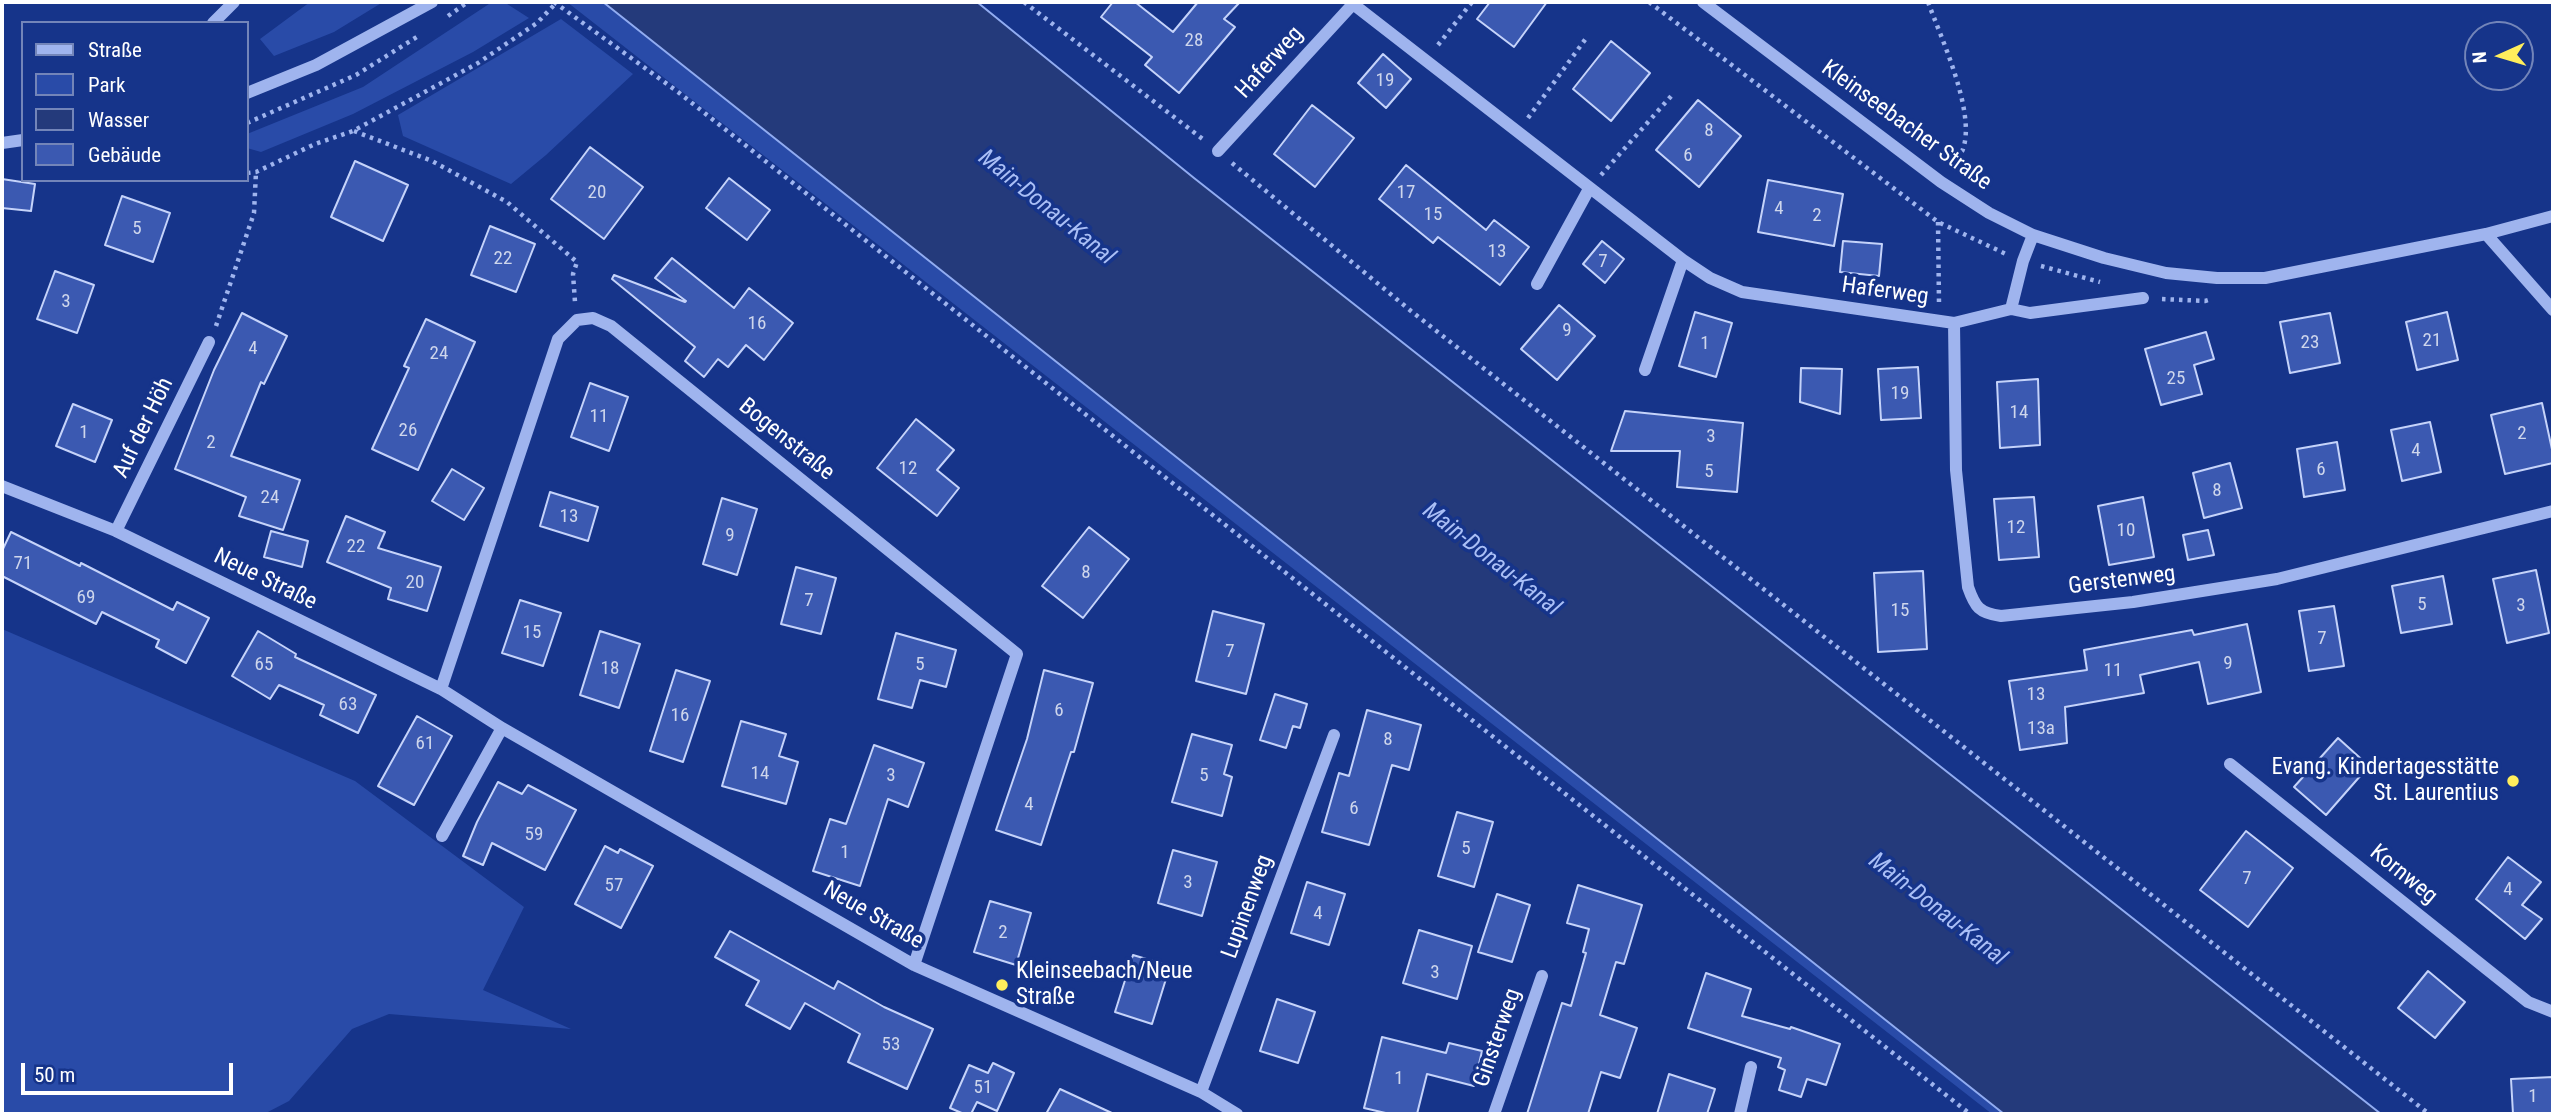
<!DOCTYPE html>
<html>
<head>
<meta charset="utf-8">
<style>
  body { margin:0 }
  #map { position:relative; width:2555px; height:1116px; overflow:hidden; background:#16348a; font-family:"Roboto Condensed",sans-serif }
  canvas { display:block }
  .frame { position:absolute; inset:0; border:4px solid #fff; pointer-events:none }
  .legend { position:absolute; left:21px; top:21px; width:228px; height:161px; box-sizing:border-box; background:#16348a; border:2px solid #7385b9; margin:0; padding:9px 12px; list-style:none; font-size:21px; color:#fff }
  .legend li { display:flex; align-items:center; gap:14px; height:35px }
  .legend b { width:35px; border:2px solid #7385b9 }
  .north { position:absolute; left:2464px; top:21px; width:70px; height:70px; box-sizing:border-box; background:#16348a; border:2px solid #7385b9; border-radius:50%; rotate:266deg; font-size:19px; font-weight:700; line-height:28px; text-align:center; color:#fff }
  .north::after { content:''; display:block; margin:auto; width:24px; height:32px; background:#ffee5c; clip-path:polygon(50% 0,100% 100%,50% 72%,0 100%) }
  .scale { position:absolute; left:21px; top:1063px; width:212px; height:32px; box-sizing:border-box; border:4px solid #fff; border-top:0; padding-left:9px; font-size:21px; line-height:24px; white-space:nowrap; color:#fff; -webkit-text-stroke:5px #16348a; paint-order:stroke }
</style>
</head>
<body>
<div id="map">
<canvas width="2555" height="1116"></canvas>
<div class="frame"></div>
<ul class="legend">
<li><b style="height:9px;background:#9fb4ee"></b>Straße</li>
<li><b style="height:19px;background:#294ba8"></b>Park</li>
<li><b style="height:19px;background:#243a7b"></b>Wasser</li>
<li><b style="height:19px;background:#3b59b1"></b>Gebäude</li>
</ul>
<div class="north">N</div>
<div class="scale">50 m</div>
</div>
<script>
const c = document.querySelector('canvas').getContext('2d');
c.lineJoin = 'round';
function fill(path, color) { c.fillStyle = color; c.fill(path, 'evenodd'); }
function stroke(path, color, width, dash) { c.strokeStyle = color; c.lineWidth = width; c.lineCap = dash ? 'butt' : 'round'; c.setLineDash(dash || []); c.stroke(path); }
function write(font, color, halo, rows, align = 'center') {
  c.font = font + ' "Roboto Condensed",sans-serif'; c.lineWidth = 7; c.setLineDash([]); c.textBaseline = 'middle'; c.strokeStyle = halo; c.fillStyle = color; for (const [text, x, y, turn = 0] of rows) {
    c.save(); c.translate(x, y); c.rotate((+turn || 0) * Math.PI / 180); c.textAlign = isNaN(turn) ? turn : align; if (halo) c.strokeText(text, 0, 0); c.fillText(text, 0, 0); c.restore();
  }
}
const green = new Path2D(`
  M310,2H383L334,32L274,56L260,39Z
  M492,2H504L529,18L473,52L353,114L261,152L247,148V134L363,87Z
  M567,2H603L2004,1114H1992Z
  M561,19L633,74L546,155L511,184L403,136L398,115Z
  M2,629L355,781L524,907L483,990L571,1029L389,1014L352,1029L289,1101L264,1114H2Z`);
const water = new Path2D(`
  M603,2H977L1194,178L2381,1114H2004Z`);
const building = new Path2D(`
  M1113,2H1135L1173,32L1198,2H1240L1224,19L1235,27L1179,93L1145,65L1152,57L1101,17Z
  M1490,2H1547L1514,47L1477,19Z
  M1611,41L1650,73L1611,121L1573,89Z
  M1383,54L1411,79L1386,108L1358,83Z
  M1698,100L1741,136L1699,187L1656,150Z
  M1312,105L1354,138L1315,187L1274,154Z
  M590,147L643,187L604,239L551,199Z
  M355,161L408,185L383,241L331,217Z
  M1406,165L1486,230L1494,220L1529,247L1500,285L1438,237L1433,243L1379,199Z
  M729,178L770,210L747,240L706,208Z
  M2,179L35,184L31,211L2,208Z
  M1768,180L1843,194L1834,246L1758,232Z
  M122,196L170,213L153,262L105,245Z
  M490,226L535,244L516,292L471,275Z
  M1602,241L1624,259L1605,283L1583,264Z
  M1843,241L1882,244L1879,276L1840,272Z
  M672,258L734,308L749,288L793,323L764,360L746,345L728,367L718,359L704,377L685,361L695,347L612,279L614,275L685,302L686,301L655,278Z
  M55,271L94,285L77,333L37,319Z
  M1559,305L1595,336L1557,380L1521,349Z
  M1695,312L1732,323L1716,377L1679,366Z
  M2447,312L2458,360L2417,370L2406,322Z
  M242,313L287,336L264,384L261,382L231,456L300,480L283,530L239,516L246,497L175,469L214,370Z
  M2330,313L2340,363L2290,373L2280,322Z
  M426,319L475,342L418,470L372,449L409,368L404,366Z
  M2206,332L2214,359L2194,365L2202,394L2161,405L2145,349Z
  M1918,367L1921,418L1881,420L1878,369Z
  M1801,368L1842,369L1840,414L1800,402Z
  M2038,379L2040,445L2000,448L1997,382Z
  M590,383L628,397L609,451L571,437Z
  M2542,403L2553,454V463L2505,474L2491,415Z
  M73,404L112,420L95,462L56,446Z
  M1625,411L1743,423L1737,492L1677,487L1680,451H1611Z
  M916,419L954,450L937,470L959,488L937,516L877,468Z
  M2430,422L2441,472L2402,481L2391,430Z
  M2337,442L2345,490L2304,497L2297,449Z
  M2230,463L2242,508L2204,518L2193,473Z
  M452,469L484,488L464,520L432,501Z
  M550,492L598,507L588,541L540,526Z
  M2034,497L2039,557L1999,560L1994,499Z
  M2143,497L2154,557L2109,565L2098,506Z
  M722,498L757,509L737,575L703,564Z
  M346,516L385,532L378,548L441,567L427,611L388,599L391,588L327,562Z
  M1089,527L1129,559L1083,618L1042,586Z
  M2208,530L2214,555L2188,560L2183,535Z
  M271,531L308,541L302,567L264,557Z
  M11,532L80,566L81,563L173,610L177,602L209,618L186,663L156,647L159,640L102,612L96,624L2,576V551Z
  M796,567L836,578L821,634L781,624Z
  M2536,570L2549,633L2507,643L2493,579Z
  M1923,571L1927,649L1878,652L1874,573Z
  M2443,576L2452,624L2401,633L2392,586Z
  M520,600L561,613L543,666L502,653Z
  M2334,606L2344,666L2309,671L2299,611Z
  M1213,611L1264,624L1246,694L1196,681Z
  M2247,624L2261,692L2208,704L2199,662L2140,675L2144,693L2065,707L2067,743L2020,750L2009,681L2087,670L2084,650L2192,630L2194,635Z
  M258,631L296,654L295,657L376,695L358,733L320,715L324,705L279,685L270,699L232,676Z
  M600,631L640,644L619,708L580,695Z
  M896,633L956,650L946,687L920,680L912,708L878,699Z
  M676,670L710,681L683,762L650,751Z
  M1044,670L1093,683L1074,752H1071L1041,845L996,830L1027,739Z
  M1275,694L1307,704L1300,728L1293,726L1286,748L1260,740Z
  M1367,710L1421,725L1409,770L1392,765L1369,845L1322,832L1339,773L1349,776Z
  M417,716L452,736L414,805L378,786Z
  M741,721L786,734L779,756L798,762L786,804L722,786Z
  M1192,734L1232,745L1224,774L1232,777L1222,816L1172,802Z
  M2338,738L2369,766L2326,815L2294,787Z
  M874,745L924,763L908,807L888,799L860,886L813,871L830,819L846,824Z
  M498,782L522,794L528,785L576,810L545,870L492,843L483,865L463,856L477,822Z
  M1457,812L1493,822L1474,887L1438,876Z
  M2246,831L2293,868L2248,927L2200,890Z
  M605,846L618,853L620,849L653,866L621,928L575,904Z
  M1173,850L1217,862L1202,916L1158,903Z
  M2508,857L2541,882L2522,905L2542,919L2525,939L2476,899Z
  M1307,882L1345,894L1329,945L1291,933Z
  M1578,885L1642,905L1624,964L1616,962L1600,1015L1637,1028L1620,1078L1601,1072L1588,1114H1527L1562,1003L1571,1006L1586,953L1583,952L1589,929L1567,923Z
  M1497,894L1530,905L1512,962L1478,952Z
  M990,901L1031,913L1016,965L974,952Z
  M1419,930L1472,946L1457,999L1403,983Z
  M730,931L834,989L838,981L884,1007L933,1029L907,1089L848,1062L860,1034L805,1003L790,1029L746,1005L759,981L715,957Z
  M1133,955L1170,966L1152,1024L1115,1012Z
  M2428,971L2465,1002L2435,1038L2398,1008Z
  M1706,973L1751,989L1742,1016L1790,1029L1791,1027L1840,1044L1826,1085L1807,1079L1801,1097L1779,1090L1785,1070L1778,1067L1781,1058L1688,1028Z
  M1277,999L1315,1012L1298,1063L1260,1051Z
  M1382,1037L1446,1053L1449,1043L1482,1051L1474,1086L1427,1074L1417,1114H1390L1364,1108Z
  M993,1063L1014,1073L997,1111L977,1102L971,1114H964L950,1108L969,1065L988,1073Z
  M1669,1074L1715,1089L1707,1114H1657Z
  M2553,1077V1114H2513L2511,1079Z
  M1060,1089L1114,1114H1046Z`);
const path = new Path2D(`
  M554,2L678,92L1970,1114
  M1024,2L1204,140
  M1649,2L1938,222L2006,254
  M1928,2C1941,38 1976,112 1963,149C1961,155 1955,161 1951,167
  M448,16L468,2
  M1438,45L1472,2
  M1528,118L1587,37
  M247,123L356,75L420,35
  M354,131L432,161L507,202L577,262L573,274L575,302
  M1232,163L1411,311L2429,1114
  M247,173L256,172L315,144L353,131L478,63L537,23L556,3
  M1601,175L1673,94
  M1938,222L1939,303
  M2041,266L2100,282
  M2162,299L2205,301L2212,299
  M216,326L254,213L256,172`);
const minor = new Path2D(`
  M1703,2L1941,182L1989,213L2033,235L2104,258L2166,273L2217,278H2265L2486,234L2553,216
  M213,23L234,2
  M247,93L316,65L432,2
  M2,143L23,140
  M1218,151L1353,4L1683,260L1710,278L1742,292L1954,323L2011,309L2023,261L2033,235
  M2486,234L2553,310
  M1537,284L1589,189
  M2011,309L2030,313L2143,298
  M1954,323L1956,470L1968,587C1975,607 1979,613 2001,616L2133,602L2277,579L2553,511
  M1645,370L1683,260
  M2,486L116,531L441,689L502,728L914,965L1201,1092L1237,1114
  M116,531L209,342
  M441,689L558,339L577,320L593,318L611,326L1017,654L914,965
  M2230,764L2528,1002L2553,1012
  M442,836L502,728
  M1201,1092L1334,735
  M1494,1114L1542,976
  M1740,1114L1751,1067`);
const markers = [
  [2513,781,7,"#ffee5c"],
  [1002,985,7,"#ffee5c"]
];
const numberNames = [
  ["28",1194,41],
  ["19",1385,81],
  ["8",1709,131],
  ["6",1688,156],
  ["20",597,193],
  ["17",1406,193],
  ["4",1779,209],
  ["15",1433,215],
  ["2",1817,216],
  ["5",137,229],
  ["13",1497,252],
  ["22",503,259],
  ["7",1603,262],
  ["3",66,302],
  ["16",757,324],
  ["9",1567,331],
  ["21",2432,341],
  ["23",2310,343],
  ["1",1705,344],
  ["4",253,349],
  ["24",439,354],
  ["25",2176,379],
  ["19",1900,394],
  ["14",2019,413],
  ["11",599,417],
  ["26",408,431],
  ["1",84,433],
  ["2",2522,434],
  ["3",1711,437],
  ["2",211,443],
  ["4",2416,451],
  ["12",908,469],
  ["6",2321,470],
  ["5",1709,472],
  ["8",2217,491],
  ["24",270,498],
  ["13",569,517],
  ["12",2016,528],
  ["10",2126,531],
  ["9",730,536],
  ["22",356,547],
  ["71",23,564],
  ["8",1086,573],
  ["20",415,583],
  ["69",86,598],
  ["7",809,601],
  ["5",2422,605],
  ["3",2521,606],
  ["15",1900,611],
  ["15",532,633],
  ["7",2322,639],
  ["7",1230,652],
  ["9",2228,664],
  ["65",264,665],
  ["5",920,665],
  ["18",610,669],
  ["11",2113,671],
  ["13",2036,695],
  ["63",348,705],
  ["6",1059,711],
  ["16",680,716],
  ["13a",2041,729],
  ["8",1388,740],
  ["61",425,744],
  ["14",760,774],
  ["3",891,776],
  ["5",1204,776],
  ["4",1029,805],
  ["6",1354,809],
  ["59",534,835],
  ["5",1466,849],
  ["1",845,853],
  ["7",2247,879],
  ["3",1188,883],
  ["57",614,886],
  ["4",2508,890],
  ["4",1318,914],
  ["2",1003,933],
  ["3",1435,973],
  ["53",891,1045],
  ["1",1399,1079],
  ["51",983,1088],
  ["1",2533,1097]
];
const streetNames = [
  ["Haferweg",1270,63,-48],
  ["Kleinseebacher Straße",1906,126,36],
  ["Haferweg",1885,292,8],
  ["Auf der Höh",144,428,-64],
  ["Bogenstraße",786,440,39],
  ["Neue Straße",265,580,26],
  ["Gerstenweg",2122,581,-7],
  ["Kornweg",2403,875,39],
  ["Lupinenweg",1248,907,-70],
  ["Neue Straße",873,916,30],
  ["Ginsterweg",1498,1038,-71]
];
const poiNames = [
  ["Evang. Kindertagesstätte",2499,768],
  ["St. Laurentius",2499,794],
  ["Kleinseebach/Neue",1016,972,"left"],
  ["Straße",1016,998,"left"]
];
const waterNames = [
  ["Main-Donau-Kanal",1046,208,39],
  ["Main-Donau-Kanal",1491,560,38],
  ["Main-Donau-Kanal",1937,910,38]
];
fill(green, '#294ba8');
fill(water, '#243a7b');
stroke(water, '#91acf1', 2);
fill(building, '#3b59b1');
stroke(building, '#c5d3fa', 2);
stroke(path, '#9fb4ee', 4.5, [3.5, 5]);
stroke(minor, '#9fb4ee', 12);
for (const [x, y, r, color] of markers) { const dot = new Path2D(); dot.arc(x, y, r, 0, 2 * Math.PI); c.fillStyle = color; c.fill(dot); stroke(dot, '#16348a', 2.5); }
write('19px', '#ced6ec', null, numberNames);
write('23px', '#fff', '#16348a', streetNames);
write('23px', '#fff', '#16348a', poiNames, 'right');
write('italic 24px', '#aabff6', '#16348a', waterNames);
</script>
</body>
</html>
